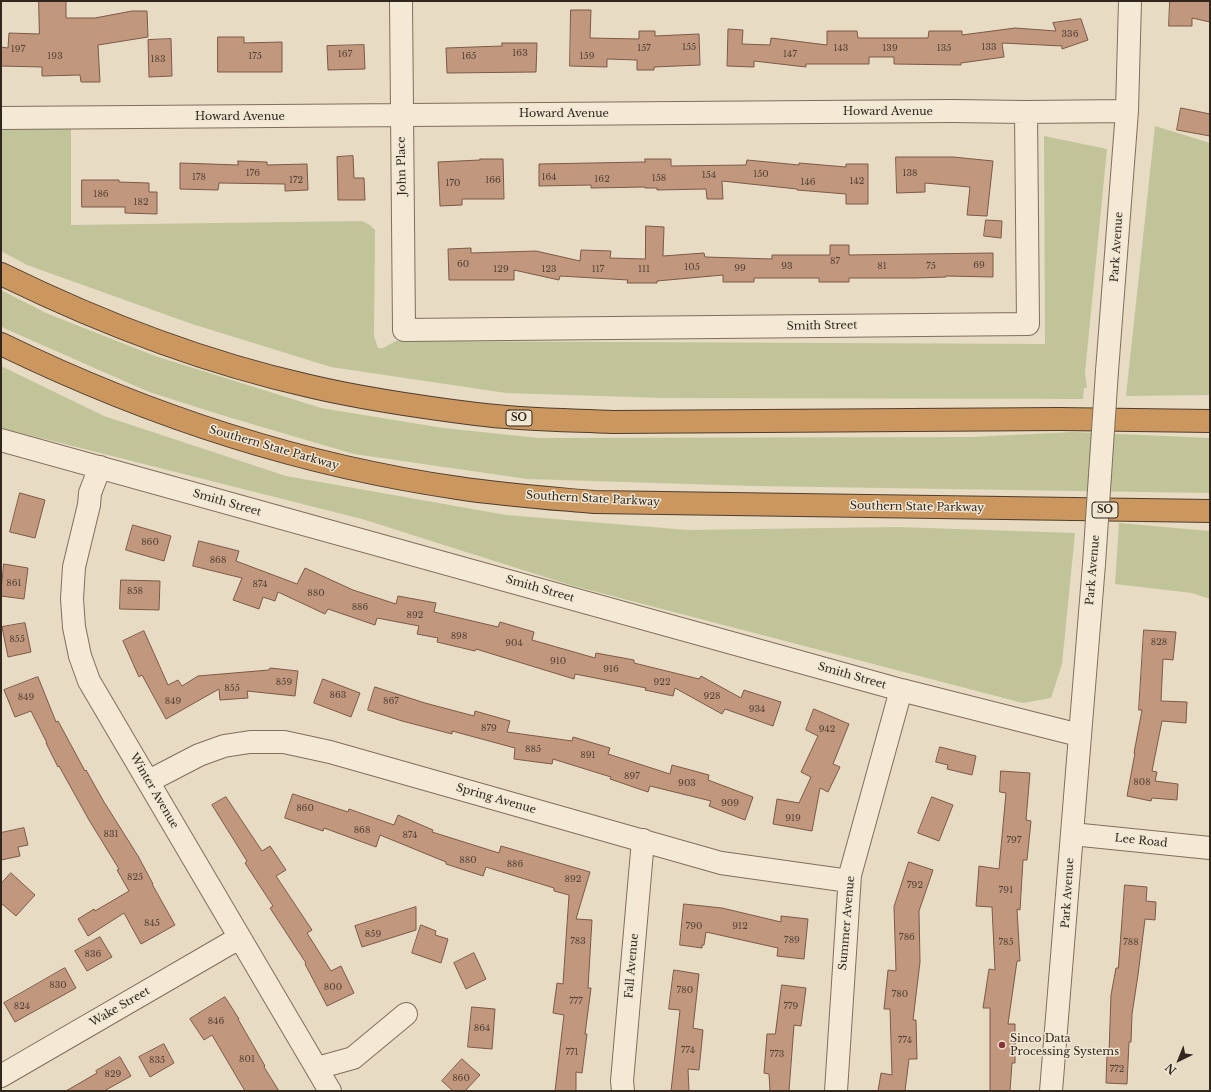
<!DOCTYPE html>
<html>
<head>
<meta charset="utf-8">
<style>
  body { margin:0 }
  #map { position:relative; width:1211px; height:1092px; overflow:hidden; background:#e7dbc4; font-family:"Libre Baskerville",serif }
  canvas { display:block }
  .frame { position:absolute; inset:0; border:2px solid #31271f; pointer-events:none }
  .north { position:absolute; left:1159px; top:1040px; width:40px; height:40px; -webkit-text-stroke:3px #f0e6d2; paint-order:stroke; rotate:223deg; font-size:11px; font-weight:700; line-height:16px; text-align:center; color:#31271f }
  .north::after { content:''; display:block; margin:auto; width:14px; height:18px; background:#31271f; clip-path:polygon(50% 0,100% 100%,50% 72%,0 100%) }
</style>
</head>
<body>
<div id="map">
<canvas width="1211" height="1092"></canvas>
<div class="frame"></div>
<div class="north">N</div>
</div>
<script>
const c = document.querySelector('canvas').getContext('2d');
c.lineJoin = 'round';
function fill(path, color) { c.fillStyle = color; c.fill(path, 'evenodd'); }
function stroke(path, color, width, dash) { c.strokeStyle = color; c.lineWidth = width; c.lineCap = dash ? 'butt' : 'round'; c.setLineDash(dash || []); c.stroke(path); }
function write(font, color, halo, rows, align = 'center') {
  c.font = font + ' "Libre Baskerville",serif'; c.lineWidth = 3; c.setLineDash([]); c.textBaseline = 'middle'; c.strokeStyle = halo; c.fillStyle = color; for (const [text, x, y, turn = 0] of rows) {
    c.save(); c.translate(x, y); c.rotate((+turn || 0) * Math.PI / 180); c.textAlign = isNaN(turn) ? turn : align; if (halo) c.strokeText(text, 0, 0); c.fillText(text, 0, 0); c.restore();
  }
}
const green = new Path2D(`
  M1155,126L1210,143V395L1126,396Z
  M71,128V225L362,221L370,225L375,230L374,336L378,348H383L396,341L1045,344L1044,136L1107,149L1085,373L1087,388H1084L1083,399L663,398L506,393L331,367L192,324L27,265L1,251V130Z
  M1,290L46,313L155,356L321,408L443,428L539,438L971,437L1073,432L1210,438V493L753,486L527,479L354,454L228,417L149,392L6,329L1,326Z
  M1,366L104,416L286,476L506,515L688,530L898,527L1075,533L1062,664L1051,698L1023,703L570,585L362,519L1,428Z
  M1119,523L1210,531V599L1192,593L1115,584Z`);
const building = new Path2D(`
  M39,1H66V18H95L132,11H147L148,37L98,45L100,82H81L80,75L42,76V67L1,66V47L8,48L9,33L39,34Z
  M1170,1H1210V22L1192,18V26H1169Z
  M571,10H591L590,38L639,39V31H655V36L699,34L700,65L654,67V70H637V60L607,59V67L570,66Z
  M1081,19L1088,40L1062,49V46L1002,43L1004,57L961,63V65L894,64V57H869V64H806V67L754,61V67L727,66L728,29L743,30L742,44L770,45L771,38L827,45V31H857L858,38H928L929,31H962V35L1015,28L1056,31L1053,23Z
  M218,37H244V43L282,42V72H218Z
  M171,39L172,76L149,77L148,40Z
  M502,43H537L536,72L447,73L446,48L502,46Z
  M364,45L365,69L328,70L327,46Z
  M1181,108L1210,114V136L1177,130Z
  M353,156L354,178H364L365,200H338L337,157Z
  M896,157H953L993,161L987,216L967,215L970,187L925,183V192L897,193Z
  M480,159H503L504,199H462V205L440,206L438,162L480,160Z
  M645,159H671V166L746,165L747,160L799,165V163L846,167V164H868V204H846V194L797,190V189L722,181L723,199H707L706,189L657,190V188H645V187L591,188V185L539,186V164L645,162Z
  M238,161L267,162V165L307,164L308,190L285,191V184L219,183L218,190L180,189V163L238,165Z
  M82,180H119V182L149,183V192H157V214L125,213V207H82Z
  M986,220L1002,221L1001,238L984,236Z
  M646,226L664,227L663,256L704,253L705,257L772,259V255H830V245H849V255L993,253V277L946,276V277L915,278H849V282H819V278H754V282H723V275L657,281V283H627L628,280L560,276L559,280L514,270V280H449L448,249L471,248V253L536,251L580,261L581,250L611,251L610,258L645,259Z
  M20,493L45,500L35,538L10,532Z
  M133,525L171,536L164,561L126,550Z
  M199,541L239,551L236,561L297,584L305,568L353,590L396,604L398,596L436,603L434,612L498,627L500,622L534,632L532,640L595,658L596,653L634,660V663L699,679L701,676L741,698L744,690L781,702L773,726L725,709L722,714L675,688L673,696L645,690L646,688L575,674L574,679L476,649L475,651L437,642L438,638L417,634L419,626L377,618L375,625L328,609L325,614L278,592L275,601L263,597L259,609L233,600L242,578L193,566Z
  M4,564L28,568L24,599L1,596Z
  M121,580L160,581L159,610L120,609Z
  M25,623L31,652L8,657L2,627Z
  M1144,630L1176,632L1173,660L1163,659L1161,701L1187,702L1186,723L1162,721L1152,771L1157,772L1155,781L1178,784L1177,800L1152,798L1151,801L1127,796L1135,753H1134L1142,710H1139Z
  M144,631L168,685L178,680L182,686L198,676L269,670L270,668L298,671L295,696L247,691L248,698L220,700L219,689L166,719L142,675L139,677L123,641Z
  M38,677L56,722L58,721L85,771L86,770L104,802L138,856L153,884H152L175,925L141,944L124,913L88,936L78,919L94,909L95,911L129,891L117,870L119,869L89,820L59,766L58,767L46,743H47L31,711L15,717L4,690Z
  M323,679L360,693L351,717L314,703Z
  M375,687L425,703L474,716L475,711L510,721L507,732L572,741L573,737L610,748L608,754L670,774L672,765L709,775L708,780L753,797L745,820L709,806L711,801L650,786L648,792L610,779L611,777L553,759L552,764L514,759L515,748L452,731V734L402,721L368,710Z
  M814,709L849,724L833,764L840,767L828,792L820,788L812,831L773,824L777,799L799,803L811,777L801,772L818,736L806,730Z
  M940,747L976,756L972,775L947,769L948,765L936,762Z
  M1001,771L1030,773L1026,820L1031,821L1027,860H1023L1020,910L1017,909L1020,961H1017L1008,1024H1015V1063H1012L1010,1091H990V1008H983L989,969L995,970L992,907L976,906L979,866L999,869L1006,793L1000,792Z
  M293,794L348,812L349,809L394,825L398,815L433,830L432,832L499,853L501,846L590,872L576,919L592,920L588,988H591L585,1034H587L582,1073L576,1072V1091H555L564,1015L553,1013L557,983L563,984L569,895L554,891V888L486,867L483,876L446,864V862L380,835L376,847L324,828L323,831L285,818Z
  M226,797L262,851L270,846L286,870L276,876L312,930L307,933L331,971L341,966L354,993L327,1006L305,964L306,963L270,908L273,906L245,863L247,861L212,805Z
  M932,797L953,805L939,841L918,833Z
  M24,828L28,845L18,847L20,856L1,860V833Z
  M909,862L933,870L919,911L920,962L913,1020H916L917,1059H909L905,1091H878L881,1073L892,1075L890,1009H884L888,970L896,971L894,907Z
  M11,873L35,895L16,916L1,903V884Z
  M1125,885L1147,887L1146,901L1156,902L1155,920L1145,919L1138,975L1132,1014L1131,1042H1129L1127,1084L1106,1083L1107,1054H1109L1111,995L1116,968H1118Z
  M684,904L722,908L781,922V916L808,919L804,959L777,956L778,948L706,932L704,945H702V948L680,945Z
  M416,907V930L362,947L355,926Z
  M421,925L436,931L435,935L448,939L441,963L412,953Z
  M100,937L112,957L87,971L75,951Z
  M474,953L486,979L466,989L454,963Z
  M65,968L76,988L15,1022L4,1003Z
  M674,970L699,974L693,1028L703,1030L699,1070L688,1069L689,1091H671L680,1010L669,1009Z
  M782,985L806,988L801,1026L794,1025L789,1091H770L769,1074L764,1073L767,1034H775Z
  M225,997L239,1019H238L265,1066L264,1067L279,1091H245L212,1035L204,1040L190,1019Z
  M472,1007L495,1009L492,1049L468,1047Z
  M164,1044L174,1063L150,1077L139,1057Z
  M120,1057L131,1076L104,1091H66L97,1073L96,1071Z
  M462,1059L480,1075L465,1091H453L442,1081Z`);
const minor = new Path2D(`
  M401,1L404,330L1028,324L1026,112
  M1,118L952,111L1026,112L1127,111
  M1107,371L1127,111L1130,1
  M1,440L901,690L1079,735
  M100,467L90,493L89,505L74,567L72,599L74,627L80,656L89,681L330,1091
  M149,781L199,755L224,746L250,742H284L330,752L721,863L849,881
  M1072,834L1210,848
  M317,1068L353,1058L406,1014
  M1,1076L239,938
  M623,1091L622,1081L643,840
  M836,1091L850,875L901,690
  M1051,1091C1066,915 1079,739 1094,564`);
const highway = new Path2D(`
  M1,274C99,322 202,362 309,386C364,399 420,407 476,414C522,420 567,420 613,422L1059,419L1210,421
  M1,344C147,415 297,465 458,488C503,495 548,498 594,502L1210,511`);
const minorBridge = new Path2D(`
  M1094,564L1107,371`);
const markers = [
  [1002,1045,4,"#873439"]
];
const numberNames = [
  ["336",1070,34],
  ["155",689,47],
  ["133",989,47],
  ["157",644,48],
  ["143",841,48],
  ["139",890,48],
  ["135",944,48],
  ["197",18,49],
  ["163",520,53],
  ["167",345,54],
  ["147",790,54],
  ["193",55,56],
  ["175",255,56],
  ["165",469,56],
  ["159",587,56],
  ["183",158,59],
  ["176",253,173],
  ["138",910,173],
  ["150",761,174],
  ["154",709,175],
  ["178",199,177],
  ["164",549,177],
  ["158",659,178],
  ["162",602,179],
  ["172",296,180],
  ["166",493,180],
  ["142",857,181],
  ["146",808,182],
  ["170",453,183],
  ["186",101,194],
  ["182",141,202],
  ["87",835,261],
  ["60",463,264],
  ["69",979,265],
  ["93",787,266],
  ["81",882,266],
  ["75",931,266],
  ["105",692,267],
  ["99",740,268],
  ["129",501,269],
  ["123",549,269],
  ["117",598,269],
  ["111",644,269],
  ["860",150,542],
  ["868",218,560],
  ["861",14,583],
  ["874",260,584],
  ["858",135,591],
  ["880",316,593],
  ["886",360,607],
  ["892",415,615],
  ["898",459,636],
  ["855",17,639],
  ["828",1159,642],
  ["904",514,643],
  ["910",558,661],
  ["916",611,669],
  ["859",284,682],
  ["922",662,682],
  ["855",232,688],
  ["863",338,695],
  ["928",712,696],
  ["849",26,697],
  ["849",173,701],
  ["867",391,701],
  ["934",757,709],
  ["879",489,728],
  ["942",827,729],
  ["885",533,749],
  ["891",588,755],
  ["897",632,776],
  ["808",1142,782],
  ["903",687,783],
  ["909",730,803],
  ["860",305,808],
  ["919",793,818],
  ["868",362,830],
  ["831",111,834],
  ["874",410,835],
  ["797",1014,840],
  ["880",468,860],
  ["886",515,864],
  ["825",135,877],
  ["892",573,879],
  ["792",915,885],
  ["791",1006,890],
  ["845",152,923],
  ["790",694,926],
  ["912",740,926],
  ["859",373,934],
  ["786",907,937],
  ["789",792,940],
  ["783",578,941],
  ["785",1006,942],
  ["788",1131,942],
  ["836",93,954],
  ["830",58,985],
  ["800",333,987],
  ["780",685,990],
  ["780",900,994],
  ["777",576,1001],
  ["824",22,1006],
  ["779",791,1006],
  ["846",216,1021],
  ["864",482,1028],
  ["774",905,1040],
  ["774",688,1050],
  ["771",572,1052],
  ["773",777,1054],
  ["801",247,1059],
  ["835",157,1060],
  ["772",1117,1069],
  ["829",113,1074],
  ["860",461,1078]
];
const shields = [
  [519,418,26],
  [1105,510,26]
];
const shieldNames = [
  ["SO",519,418],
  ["SO",1105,510]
];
const streetNames = [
  ["Howard Avenue",888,112],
  ["Howard Avenue",564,114],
  ["Howard Avenue",240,117],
  ["John Place",402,166,-91],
  ["Park Avenue",1117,247,-86],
  ["Smith Street",822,326,-1],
  ["Southern State Parkway",274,448,16],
  ["Southern State Parkway",593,499,3],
  ["Smith Street",227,503,16],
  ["Southern State Parkway",917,507,1],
  ["Park Avenue",1093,570,-85],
  ["Smith Street",540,589,16],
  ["Smith Street",852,676,16],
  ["Winter Avenue",154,791,60],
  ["Spring Avenue",496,799,16],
  ["Lee Road",1141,841,6],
  ["Park Avenue",1068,893,-86],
  ["Summer Avenue",847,923,-85],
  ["Fall Avenue",632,966,-85],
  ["Wake Street",120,1007,-30]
];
const poiNames = [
  ["Sinco Data",1010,1039],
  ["Processing Systems",1010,1052]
];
fill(green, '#c1c499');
fill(building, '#c1977e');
stroke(building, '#7c5946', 1);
stroke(minor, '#806e5c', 24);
stroke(highway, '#4e3d30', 24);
stroke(minor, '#f4e9d5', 22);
stroke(highway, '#cc975f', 22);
stroke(minorBridge, '#806e5c', 24, []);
stroke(minorBridge, '#f4e9d5', 22);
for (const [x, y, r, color] of markers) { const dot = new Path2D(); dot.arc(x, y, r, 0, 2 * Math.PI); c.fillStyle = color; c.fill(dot); stroke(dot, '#f0e6d2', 1.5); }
write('9px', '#554337', null, numberNames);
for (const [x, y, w] of shields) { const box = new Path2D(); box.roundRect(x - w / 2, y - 8, w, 16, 3); c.fillStyle = '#f0e6d2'; c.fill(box); stroke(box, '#31271f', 1); }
write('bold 10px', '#31271f', null, shieldNames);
write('11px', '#31271f', '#f0e6d2', streetNames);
write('11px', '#31271f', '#f0e6d2', poiNames, 'left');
</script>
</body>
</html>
